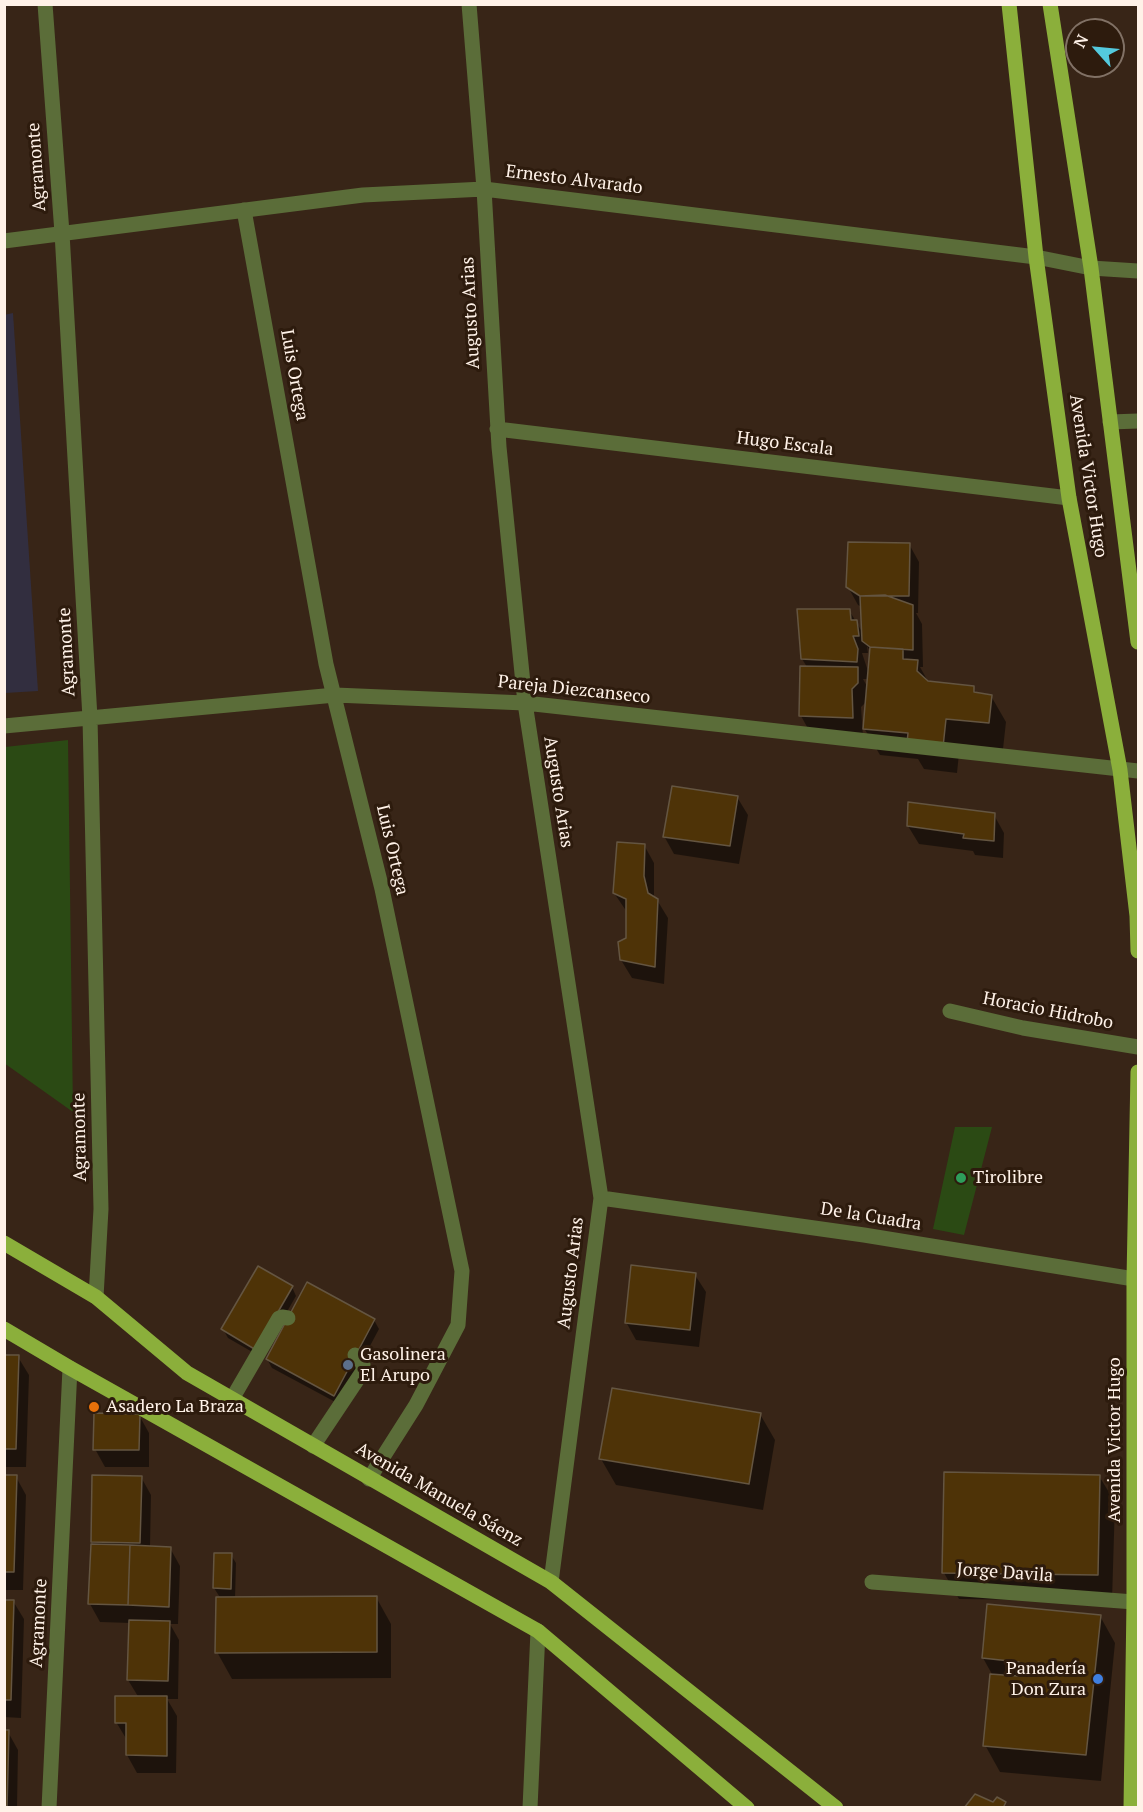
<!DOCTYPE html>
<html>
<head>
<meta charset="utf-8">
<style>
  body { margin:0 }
  #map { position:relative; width:1143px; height:1812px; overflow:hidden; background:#382517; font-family:"PT Serif",serif }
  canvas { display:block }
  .frame { position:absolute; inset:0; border:6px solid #fff2e8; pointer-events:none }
  .north { position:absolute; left:1065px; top:18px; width:60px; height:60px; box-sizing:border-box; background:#2d1b0d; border:2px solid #817165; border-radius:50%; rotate:297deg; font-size:16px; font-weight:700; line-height:24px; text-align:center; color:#fff2e8 }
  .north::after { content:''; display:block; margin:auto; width:21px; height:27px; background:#54cade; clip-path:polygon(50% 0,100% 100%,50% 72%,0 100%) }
</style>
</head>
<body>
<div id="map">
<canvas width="1143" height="1812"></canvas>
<div class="frame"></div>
<div class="north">N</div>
</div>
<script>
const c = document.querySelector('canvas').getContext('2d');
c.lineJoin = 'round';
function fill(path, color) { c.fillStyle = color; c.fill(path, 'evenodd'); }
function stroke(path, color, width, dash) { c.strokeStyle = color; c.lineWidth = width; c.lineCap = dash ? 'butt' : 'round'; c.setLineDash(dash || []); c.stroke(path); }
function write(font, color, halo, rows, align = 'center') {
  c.font = font + ' "PT Serif",serif'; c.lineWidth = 6; c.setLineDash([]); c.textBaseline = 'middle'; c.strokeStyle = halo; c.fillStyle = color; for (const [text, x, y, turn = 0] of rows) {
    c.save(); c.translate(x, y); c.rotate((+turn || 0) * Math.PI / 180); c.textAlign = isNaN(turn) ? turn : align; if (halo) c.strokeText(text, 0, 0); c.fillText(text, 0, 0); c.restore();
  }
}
const medical = new Path2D(`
  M13,313L38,691L5,693L4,315Z`);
const green = new Path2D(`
  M68,740L73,1112L4,1063L5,747Z
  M955,1127H992L964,1235L933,1229Z`);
const shadow = new Path2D(`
  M909,544L919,562L918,613H916L922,624L923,667H920L929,683L973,687L977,694L991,696L1006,722L1003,749L960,744L957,773L924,769L918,759L880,755L864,728L867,701L861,707L863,736L811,734L801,716L807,667L802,659L849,610L864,635L862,607L858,605L848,587ZM867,646L871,653L869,674L862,653H868ZM863,679H869L868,688Z
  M737,797L748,815L739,864L674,854L664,836Z
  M994,815L1004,833L1003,858L975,855L973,851L919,844L908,826Z
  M644,845L654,863V898L657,900L668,918L664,984L632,978L621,960L628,939L627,912L614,893Z
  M695,1275L706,1292L699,1347L636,1340L626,1322Z
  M292,1287L296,1296L261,1357L228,1338L223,1329Z
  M374,1320L379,1329L339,1404L272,1368L267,1359Z
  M4,1356L18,1357L29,1375L26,1467H4Z
  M760,1414L775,1440L763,1510L616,1485L601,1459Z
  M139,1415L149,1433V1467H105L95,1449Z
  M4,1476L16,1477L26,1495L23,1590H4Z
  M94,1476L141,1477L151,1495L150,1547L170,1548L180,1566L178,1624H170L179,1640L178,1699H167L177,1716L176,1773H137L127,1755V1740L116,1722L139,1698L128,1680L130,1623L100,1622L90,1604L94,1545L92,1542Z
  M1099,1476L1115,1502L1112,1601L959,1599L944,1573Z
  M231,1555L236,1563L235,1599L376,1597L391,1624V1678L232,1679L217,1652L221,1599L214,1588Z
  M4,1601H13L24,1619L21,1718L4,1717Z
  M988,1606L1100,1616L1115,1643L1101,1781L1000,1772L985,1745L993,1676L983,1658Z
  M8,1732L18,1750L17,1808H4Z`);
const building = new Path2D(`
  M848,542L910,543L909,596H860L846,587Z
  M885,595L913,605V650L870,647L862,641L860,596Z
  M797,609H850L851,620H857L859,636H853L858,649L857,662L801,659Z
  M870,647L903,649V659L918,660L917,671L928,681L974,686V692L992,695L989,723L946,719L943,747L907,743L908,733L863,729Z
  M800,666L858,667V683L852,689L853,718L799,716Z
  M672,786L738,796L730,846L663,837Z
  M908,802L995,813L994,841L963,838L964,834L907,826Z
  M617,842L645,844L644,876L648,893L658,899L655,967L620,960L618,942L626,938V899L613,893Z
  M631,1265L696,1273L690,1330L625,1323Z
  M258,1266L293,1286L256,1350L221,1329Z
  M307,1282L375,1319L334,1396L266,1359Z
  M4,1355H19L16,1449H4Z
  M612,1388L761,1413L749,1484L599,1459Z
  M94,1413L140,1414L139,1450H93Z
  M944,1472L1100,1475L1098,1575L942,1573Z
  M4,1475H17L14,1572H4Z
  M92,1475L142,1476L140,1543L91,1542Z
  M91,1544L130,1545L128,1605L88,1604Z
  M130,1545L171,1547L169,1607L128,1605Z
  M214,1553H232L231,1589L213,1588Z
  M377,1596V1652L215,1653L216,1597Z
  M4,1600H14L11,1700H4Z
  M987,1604L1101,1615L1086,1755L983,1746L990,1674L1018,1676L1019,1662L982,1658Z
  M129,1620L170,1621L168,1681L127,1680Z
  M115,1696H167V1756L126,1755V1723H115Z
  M4,1730H9L7,1808H4Z
  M975,1794L993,1802L997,1797L1006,1802L1003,1808H964Z`);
const lane = new Path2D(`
  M232,1399L279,1318L282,1317L288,1318
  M313,1446L363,1371V1364L355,1355`);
const street = new Path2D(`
  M45,4L62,233L90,718L101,1209L96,1297
  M469,4L484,189L499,447L525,703L601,1198L551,1582
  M244,210L326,664L382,889L462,1271L458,1325L416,1405L369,1479
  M4,241L363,195L484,189L1036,257L1091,268L1138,271
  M1110,422L1138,421
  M497,429L1069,498
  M4,726L335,695L525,703L1138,771
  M950,1011L1023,1028L1138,1047
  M601,1198L864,1235L1134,1279
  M872,1582L1134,1602
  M49,1808L70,1368
  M530,1808L538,1631`);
const primary = new Path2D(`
  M1009,4L1036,257L1069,498L1120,770L1137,916L1138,951
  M1050,4L1091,268L1138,642
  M4,1243L96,1297L187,1373L551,1582L836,1808
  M4,1329L70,1368L538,1631L747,1808
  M1131,1808L1134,1602V1279L1138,1072`);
const markers = [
  [961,1178,6,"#2e9e5b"],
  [348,1365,6,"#5c6f8a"],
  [94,1407,6,"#e8710a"],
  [1098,1679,6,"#3f7fe0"]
];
const streetNames = [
  ["Agramonte",37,167,-94],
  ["Ernesto Alvarado",574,180,7],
  ["Augusto Arias",471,313,-93],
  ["Luis Ortega",294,375,80],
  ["Hugo Escala",785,444,7],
  ["Avenida Victor Hugo",1088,476,81],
  ["Agramonte",67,652,-93],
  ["Pareja Diezcanseco",574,690,6],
  ["Augusto Arias",558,792,81],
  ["Luis Ortega",392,850,77],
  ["Horacio Hidrobo",1048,1011,11],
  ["Agramonte",80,1137,-91],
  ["De la Cuadra",871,1217,9],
  ["Augusto Arias",571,1273,-83],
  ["Avenida Victor Hugo",1115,1440,-90],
  ["Avenida Manuela Sáenz",439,1495,30],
  ["Jorge Davila",1005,1573,4],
  ["Agramonte",39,1623,-87]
];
const poiNames = [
  ["Tirolibre",973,1178],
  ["Gasolinera",360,1355],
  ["El Arupo",360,1376],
  ["Asadero La Braza",106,1407],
  ["Panadería",1086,1669,"right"],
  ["Don Zura",1086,1690,"right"]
];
fill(medical, '#322e3f');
fill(green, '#2b4a14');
fill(shadow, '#0007');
fill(building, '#4e3307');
stroke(building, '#645541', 1.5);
stroke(lane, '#5b6d39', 15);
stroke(street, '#5b6d39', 15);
stroke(primary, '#8baf3b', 15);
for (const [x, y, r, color] of markers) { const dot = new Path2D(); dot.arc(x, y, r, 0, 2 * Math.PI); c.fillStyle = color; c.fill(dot); stroke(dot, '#2d1b0d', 2); }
write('18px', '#fff2e8', '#2d1b0d', streetNames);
write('18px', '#fff2e8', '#2d1b0d', poiNames, 'left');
</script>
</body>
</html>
